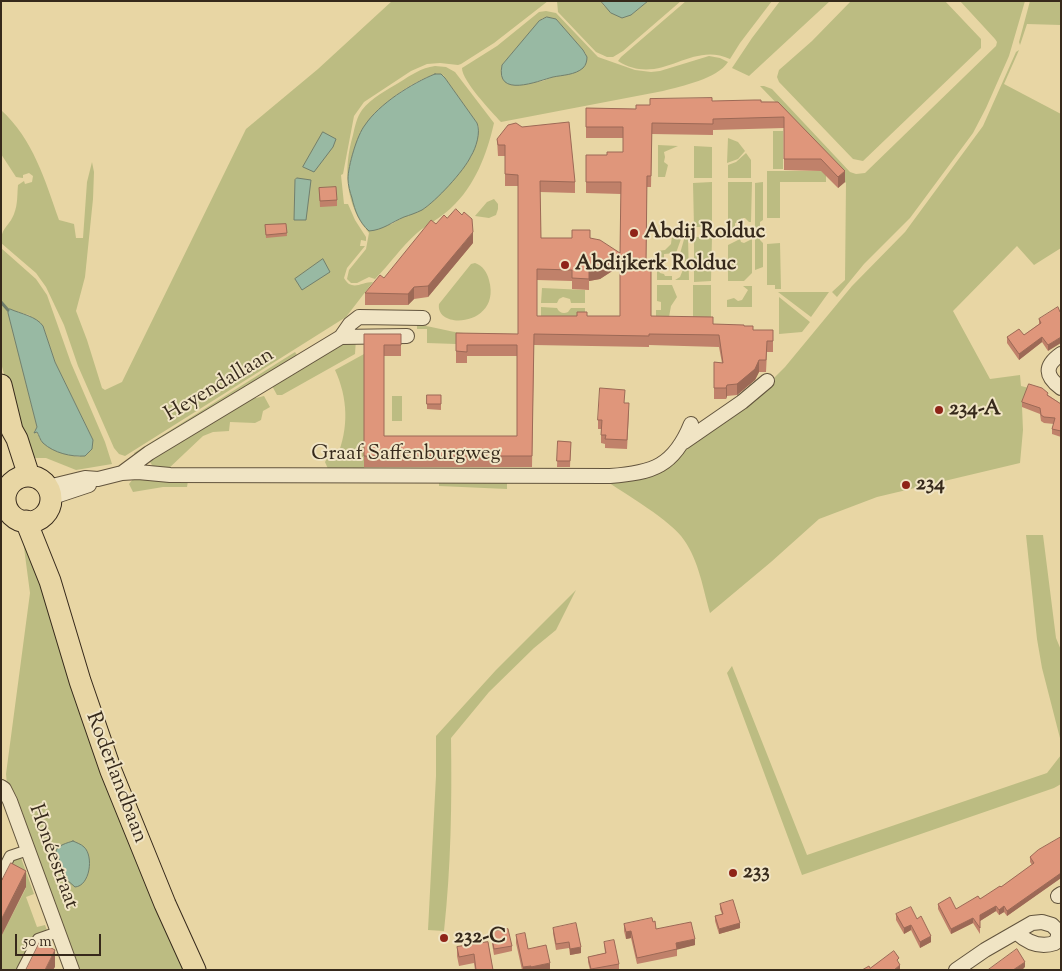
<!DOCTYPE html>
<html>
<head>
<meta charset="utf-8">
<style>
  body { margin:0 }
  #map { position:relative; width:1062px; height:971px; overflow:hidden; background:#e8d6a4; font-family:"Sorts Mill Goudy",serif }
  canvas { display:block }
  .frame { position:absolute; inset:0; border:2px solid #36291b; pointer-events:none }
  .scale { position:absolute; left:15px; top:934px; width:86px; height:22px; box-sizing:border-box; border:2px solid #36291b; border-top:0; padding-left:6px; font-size:15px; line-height:18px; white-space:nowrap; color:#36291b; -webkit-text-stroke:4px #f0e4c4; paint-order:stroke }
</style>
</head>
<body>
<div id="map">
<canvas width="1062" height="971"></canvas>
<div class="frame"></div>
<div class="scale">50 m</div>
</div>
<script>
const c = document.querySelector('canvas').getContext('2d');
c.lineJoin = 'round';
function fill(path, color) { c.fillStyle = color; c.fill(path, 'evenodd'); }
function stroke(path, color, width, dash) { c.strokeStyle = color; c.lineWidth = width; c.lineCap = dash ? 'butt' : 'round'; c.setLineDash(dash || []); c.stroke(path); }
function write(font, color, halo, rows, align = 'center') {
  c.font = font + ' "Sorts Mill Goudy",serif'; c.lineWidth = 4; c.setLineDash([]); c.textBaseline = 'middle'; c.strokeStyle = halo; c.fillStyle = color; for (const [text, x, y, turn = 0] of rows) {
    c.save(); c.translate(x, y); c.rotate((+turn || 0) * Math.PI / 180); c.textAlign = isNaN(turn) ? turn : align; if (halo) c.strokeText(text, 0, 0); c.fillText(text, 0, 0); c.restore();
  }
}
const green = new Path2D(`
  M392,1H548L494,43L461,64L458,65L440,63L427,64L411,71L364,102L354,116L343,174L341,175L344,204H348L355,220L366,237V241L361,240L360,246H365L347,268L344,278C352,292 361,282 373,282L346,317L125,456L119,454L114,448L78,366L64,325L46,287L36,273L1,243C1,227 9,227 14,214C18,204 17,195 18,185L24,181L25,184L32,182L33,176L29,173L23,175V178L16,177L1,154V110C33,139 45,180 59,220L74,224L76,238H83L87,182L92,162L94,172L93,199L85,277L76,311L87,340L102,388L105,390L122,382L246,129L318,69Z
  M557,1H601L604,6L631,15L648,1H681L623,51L613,57H607L596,52L558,12Z
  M686,1H772L740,43L730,59C690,40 661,88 618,61L621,57Z
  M780,1H830L749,76L732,68L752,38Z
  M851,1H945L981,39V48L863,161L853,159L779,82L777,77L779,70L812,41Z
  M960,1H1025L1009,56L986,108L973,133L910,218L864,264L837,297L832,292L845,280L846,183L778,113L782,109L760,86H764L772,89L850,172L856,174L865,173L996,46L997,42L995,39Z
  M1030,1H1061V25L1027,24L1020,45L1019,42Z
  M546,11L556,13L598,57L635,70L651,72L660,71L709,56L720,58L728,62C717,79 682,86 663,91L501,122C492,112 462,81 462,68L497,46L539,12ZM543,18L556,19L586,54L576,72L552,77L543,81L513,85L501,70L502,65Z
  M1019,50L1004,84L1061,114V248L1034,265L1017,246L953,311L990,379L1020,375L1021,386L1029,388L1022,407L1023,430L1020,463L877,497L819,519L771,562L710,613C703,589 699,561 684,540C672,521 624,493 603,479L652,472L656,475L679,454L768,384L785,367L852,286L905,232L983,126L1016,52Z
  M435,66L446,67L455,72L494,123C487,154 475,186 451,208C441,218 427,224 417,233C401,247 390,264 375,279L369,277L357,283H351L347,279L349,270L366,249L369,233C345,205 343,169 353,135C355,126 357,117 362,110C371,98 387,90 400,82C411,75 421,68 435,66ZM435,74L443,75L477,123L479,128L471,157L430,204L421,210L403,217L392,224L366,229C358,219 354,209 352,197C350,191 347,184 348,178C351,129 391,90 435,74Z
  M773,131H783V169H773Z
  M728,138L738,142L745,151L738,159L727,163Z
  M658,145L678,146L664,152L665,157L664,162L668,165L665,177H658Z
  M694,146L712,147V178H694Z
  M746,153L751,160V178H728V165L736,162Z
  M767,171H826V182H780V218H767Z
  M712,182V227H694L693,183Z
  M728,182H752L751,222H749L745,218H743L741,222L735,223V227L734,229H728Z
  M763,182V220L760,222V229H755V183Z
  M494,199L498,204V209L496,215L489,218L475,216L487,202Z
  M756,234H760V240L763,243V267L755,270V239H756Z
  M672,236H682L676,253L664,254V260H661L659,263L660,267L658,270L660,273L664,274L665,276H672V280H657V251L665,250L671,244Z
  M685,236H688L689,280H675L680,277L684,267L682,265L685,262L684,257H679Z
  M694,237H712L711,281L694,282Z
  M740,239L741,242L744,243L752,239V273L744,281H728V245Z
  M780,243L781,289H775V285H767V244Z
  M1,248L36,279L47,295L71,363L105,442L112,464L76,470L46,458H27L1,363ZM8,310L29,315L43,326L55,362L93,440L79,457C68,455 49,448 41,440C38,436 39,434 34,431L36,430L37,427Z
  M475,263C483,266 487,272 489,280C502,326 435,331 439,304L471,264Z
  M657,285H672L677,297L671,306L669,317H656V310H661V302L657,301Z
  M693,285H711V318H693Z
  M743,286H752V307H727V300L734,298L738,301L742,300L748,290Z
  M542,288L585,290V303H571L570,299L563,297L559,299L557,303H541Z
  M778,292H829L811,317Z
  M779,297L810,322L802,332L779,334Z
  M541,307L557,308C559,313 564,314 568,312L571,308H585V319L541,323Z
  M417,325C433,326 448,332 464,333L456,344L427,343V329H417Z
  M346,339H356L355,354L282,395H277L271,384Z
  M295,352L299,358L135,456L134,453Z
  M364,354V470L329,471L325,462L329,455L336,458L337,457C349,428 348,398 335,370Z
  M253,393L256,398L264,396L270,407L263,411L261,420L255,423L230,422L229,431L213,432L203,436L167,470H155L150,462L153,453Z
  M392,396H402V421H392Z
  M133,479H507V489L439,486V481H188L187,487H163L133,492L129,484Z
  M1026,535H1043L1056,638L1061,650V742L1042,668L1037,639Z
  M23,540L30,541L186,970H79L16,795L7,785L6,774L30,593Z
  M576,590L556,630L534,648L489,692L451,738C452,803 451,867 444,931L428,930L436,776V736L496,670Z
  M732,666L807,855L1047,773L1061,755V784L1054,788L802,875L727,673Z
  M20,855L34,894L26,897L37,927L45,925L48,933L20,970H1V937L26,888L1,890V880L12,857Z`);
const water = new Path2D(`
  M601,1H648L631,15L622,18L611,13Z
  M547,17L556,19L583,50L587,57C587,61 586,65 583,68C575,75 563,75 553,77C538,81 495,99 502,65L539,21Z
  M435,74H441L445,78L477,123C481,132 476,148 471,156C464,171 436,201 422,210C416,213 410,215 404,217C392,222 383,230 369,231C359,222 355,211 352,198C350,192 348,185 348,179C348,166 357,135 365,125C379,104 412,83 435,74Z
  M323,132L336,139L333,147L314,172L303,167Z
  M297,178L311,180L306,220H294L295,180Z
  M323,259L330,272L302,290L295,279Z
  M10,309C21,314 36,316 43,326L55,362L93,440L92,449L85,456C71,457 54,453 43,443C40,440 39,435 37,432L34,433L37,427L8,313V310Z
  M73,841C77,843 81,844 84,847C94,856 90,886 75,887L66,879L56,851C58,845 67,843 73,841Z`);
const stream = new Path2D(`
  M1,302L8,310`);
const pedestrian = new Path2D(`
  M1,874L10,856L28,850
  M22,970L38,939L58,932`);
const minor = new Path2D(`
  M341,337L407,336
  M1061,354C1044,366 1045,376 1061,388
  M684,442L742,402L767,381
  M122,473L149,453L341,337L350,324L359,317L423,318
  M48,487L85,478L98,479L122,473L138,472L170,475L610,476C653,473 674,466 691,424
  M50,498L89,485
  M1,499L5,498
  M1,510L8,509
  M1,787L4,789L10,801L72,970
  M1058,896L1061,894
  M956,970L985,950L1032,923L1042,922L1052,925L1058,931V937L1055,943C1040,948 1028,943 1017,933`);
const primary = new Path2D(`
  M1,385L12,430L17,439L29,476
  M5 499a23 23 0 1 1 46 0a23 23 0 1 1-46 0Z
  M26,521L50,581L80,681L111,771L165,904L195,970`);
const wall = new Path2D(`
  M712,101L778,102L845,182L838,188L821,171L784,170V128L713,130V135L652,134L651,187H647L646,264L651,316L713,324L744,326L753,330H773V352H767L766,372H759L755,380L737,395L727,396L726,399H714V362L722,363L719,347L649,345V347L534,345L532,467H364V334H401V356H384V436H517V356H467V363H456V333L518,334V186H505V156H498L497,139L575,182V193L540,192L541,238H590L620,253L621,194L586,193V155H607L623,152V138H586V108L636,109L650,105ZM620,266V316H537V280L572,281V289L589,290V281L600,279Z
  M319,188L337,200V206L320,207Z
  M286,224L287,236L266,238L265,225Z
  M473,243L428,297L414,299L408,305H365V293L384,278Z
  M1060,312L1048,351L1042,342L1019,360L1007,343V337L1024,335L1039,324V319Z
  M427,395H441V410L427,409Z
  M1048,395L1061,404V437L1052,434V429L1054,424L1044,423L1041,421L1040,414L1022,407V402Z
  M625,403L629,412L627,449L605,448V444L601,443V429H598V420Z
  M558,441L571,442L570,467H557Z
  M1061,837V878L1007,916L1004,912L999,915L996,911L980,921V934L973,923L951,934L938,909V904L956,909L980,899L1001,887L1032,865L1030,862V857Z
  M720,904L740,928L719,934L715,921V916L722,914L720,909Z
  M896,914L917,919L931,942L920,948L911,930L904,934L896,920Z
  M653,922L656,929L695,945L677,949V956L637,964L631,938L626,939L624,931V924Z
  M553,928L581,953L570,955L569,948L556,950L553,933Z
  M491,932L512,946V951L494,955L491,938Z
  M516,935L528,949L550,970H522L516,943Z
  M488,942L493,970H475L474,963L459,966L457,956V947Z
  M604,942L619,964V970H590L588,962V957L605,953Z`);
const shadedWall = new Path2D(`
  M845,171V182L838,188V177Z
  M473,232V243L428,297V286Z
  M620,255V266L600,279L589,281V270Z
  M414,287V299L408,305V294Z
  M1042,337V342L1019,360V354Z
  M1061,337V343L1048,351V345Z
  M759,360V372L755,380L737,395V384Z
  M727,385V396L726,399V388Z
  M26,871V887L1,937V920Z
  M1061,873V878L1007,916V911Z
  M996,906V911L980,921V915Z
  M1004,906V912L999,915V910Z
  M973,918V923L951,934V929Z
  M740,923V928L719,934V929Z
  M911,925V930L904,934V928Z
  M631,931V938L626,939V932Z
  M931,936V942L920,948V942Z
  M695,939V945L676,950V943Z
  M581,947V953L570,955V949Z
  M55,950V967L53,970H45Z
  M1025,962V967L1022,970H1013Z
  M550,963V970H531V967Z
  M900,965V970H894Z
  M531,966V970H523V967Z`);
const building = new Path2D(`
  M712,98V101L754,100H761V102H778L845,171L838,177L821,159H784V117L713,119V124L652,123L651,176H647L646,264H651V316L713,317V324L744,325V326H753V330H773V341H767L766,360H759L755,369L737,384L727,385L726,388H714V362L723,363L719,335L649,334V336L534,334L532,456H364V334H401V345H384V436H517V345H467V352L456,351V333L518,334V175L505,174V145H498L497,139L508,125L516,123L522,127L569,122L575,182L540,181L541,238H572V230H590V238L600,240L620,253L621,182H586V155H607V152H623V127H586V108L636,109V105H650V99ZM620,255V316H587V312H577V316H537V269L572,270V278L589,279V270L600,268Z
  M336,187L337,200L320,201L319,188Z
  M456,209L462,215L464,212L472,219L473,232L428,286L414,287L408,294L365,293L380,275L384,278L431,220L436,224L444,215L447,218Z
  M286,224L287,233L266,235L265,225Z
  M1058,307L1060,312L1061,311V337L1048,345L1042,337L1019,354L1007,337L1019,329L1024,335L1041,323L1039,319Z
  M1029,384L1042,388L1048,393L1047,395L1061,404V431L1052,429L1055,418L1044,417L1041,415L1040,408L1022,402Z
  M600,388L625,390L624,403H629L627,440L605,439L606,435H601L602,420H598Z
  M427,395H441V404H427Z
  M558,441L571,442L570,461H557Z
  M1061,837V873L1007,911L1004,906L999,910L996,906L980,915V928L973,918L951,929L938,904L950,897L956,909L978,896L980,899L1000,886L1001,887L1034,863L1030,857L1038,850Z
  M11,863L26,871L1,920V882Z
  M733,900L740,923L719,929L715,916L723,914L720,904Z
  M911,907L917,919L921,916L931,936L920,942L911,925L904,928L896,914Z
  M652,918L653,922L655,921L656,929L691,922L695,939L676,943L677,949L637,958L631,931L626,932L624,924Z
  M576,923L581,947L570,949L569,942L556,944L553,928Z
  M508,929L512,946L494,949L491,932Z
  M525,933L528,949L546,945L550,963L531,967V966L523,967L516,935Z
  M614,940L619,964L591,969L588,957L606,953L604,942Z
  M40,942L55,950L45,970H26Z
  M488,942L493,970H476L474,954L459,957L457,947Z
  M1017,949L1025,962L1013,970H988Z
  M894,951L899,958L897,960L900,965L894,970H862L869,966L870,968Z`);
const markers = [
  [634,233,5,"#8f2418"],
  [565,265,5,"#8f2418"],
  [939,410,5,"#8f2418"],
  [906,485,5,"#8f2418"],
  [733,873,5,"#8f2418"],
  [444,938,5,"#8f2418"]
];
const poiNames = [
  ["Abdij Rolduc",644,233],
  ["Abdijkerk Rolduc",575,265],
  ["234-A",949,410],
  ["234",916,485],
  ["233",743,873],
  ["232-C",454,938]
];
const streetNames = [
  ["Heyendallaan",220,386,-31],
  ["Graaf Saffenburgweg",406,455],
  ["Roderlandbaan",115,778,69],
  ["Honéestraat",52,857,70]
];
fill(green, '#bcbc82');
fill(water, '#98b9a3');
stroke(water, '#717f6d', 1);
stroke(stream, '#717f6d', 3);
stroke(pedestrian, '#62543d', 12);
stroke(minor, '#62543d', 16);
stroke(primary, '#36291b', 23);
stroke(pedestrian, '#f0e4c4', 10);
stroke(minor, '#f0e4c4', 14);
stroke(primary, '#e8d6a4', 21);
fill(wall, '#c0816a');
fill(shadedWall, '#9c6956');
fill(building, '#df967b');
stroke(building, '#9c6956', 1);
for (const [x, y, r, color] of markers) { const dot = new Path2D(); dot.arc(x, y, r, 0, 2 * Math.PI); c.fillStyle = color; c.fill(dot); stroke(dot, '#f0e4c4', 2); }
write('bold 21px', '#36291b', '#f0e4c4', poiNames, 'left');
write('21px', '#36291b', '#f0e4c4', streetNames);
</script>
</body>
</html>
